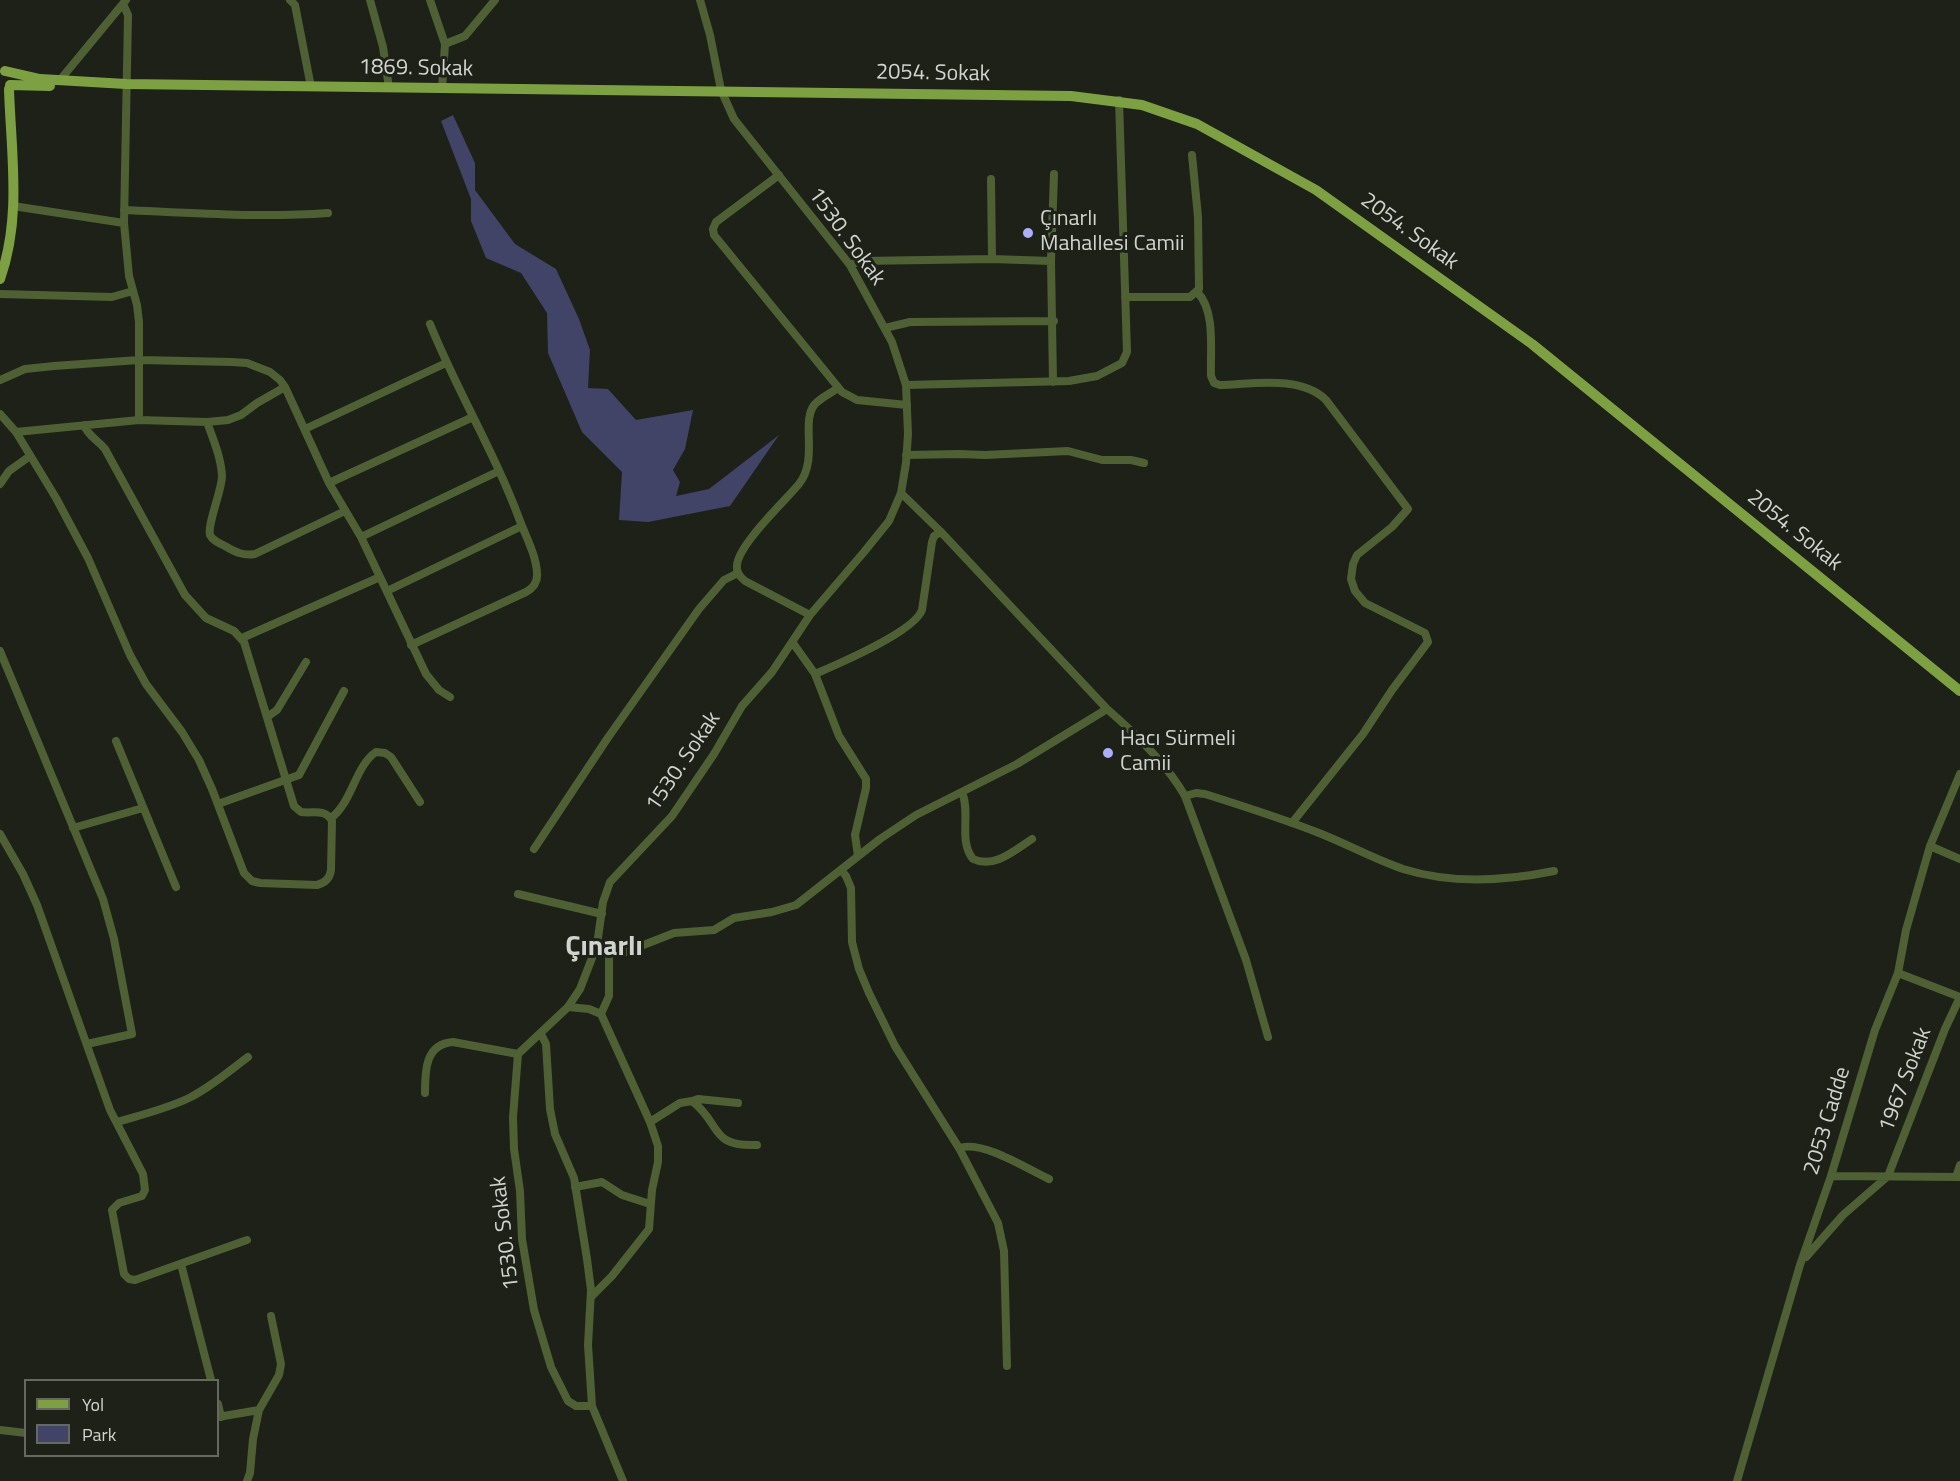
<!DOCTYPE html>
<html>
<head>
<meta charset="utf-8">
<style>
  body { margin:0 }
  #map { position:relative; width:1960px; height:1481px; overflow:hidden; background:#1d2118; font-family:"Titillium Web",sans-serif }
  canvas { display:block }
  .legend { position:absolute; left:24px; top:1379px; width:195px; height:78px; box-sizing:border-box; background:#1d2118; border:2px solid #656961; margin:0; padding:8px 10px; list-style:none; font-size:18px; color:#d1d4ce }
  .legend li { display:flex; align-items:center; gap:12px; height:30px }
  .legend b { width:30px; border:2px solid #656961 }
</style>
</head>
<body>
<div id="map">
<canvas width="1960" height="1481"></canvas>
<ul class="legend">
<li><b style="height:8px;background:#7da142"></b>Yol</li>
<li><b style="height:16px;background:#414367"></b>Park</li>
</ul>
</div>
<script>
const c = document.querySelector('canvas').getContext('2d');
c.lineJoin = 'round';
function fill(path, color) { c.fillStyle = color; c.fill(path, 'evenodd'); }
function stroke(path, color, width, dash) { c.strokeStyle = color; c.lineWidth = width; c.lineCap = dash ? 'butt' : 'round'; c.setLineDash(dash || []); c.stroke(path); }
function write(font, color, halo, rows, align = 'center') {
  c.font = font + ' "Titillium Web",sans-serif'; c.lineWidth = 6; c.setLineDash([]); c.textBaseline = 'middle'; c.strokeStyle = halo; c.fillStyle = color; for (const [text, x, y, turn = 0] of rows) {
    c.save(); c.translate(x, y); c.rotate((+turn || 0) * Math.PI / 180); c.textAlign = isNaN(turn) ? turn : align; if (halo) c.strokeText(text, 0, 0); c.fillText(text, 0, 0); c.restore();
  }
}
const green = new Path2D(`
  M453,115L475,163V190L515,244L556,269L579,319L590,350L588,388L608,389L636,420L693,410L685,449L673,470L680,482L676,496L709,489L779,435L730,506L648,522L619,520L622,472L582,432L548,353L547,313L521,273L486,258L471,221V199L441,121Z`);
const minor = new Path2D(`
  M290,0L295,5L311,87
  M370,0L383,47L389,88
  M430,0L445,44L442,89
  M123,4L128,15L124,223L129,276L137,305L139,322V420
  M445,44L465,36L495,0
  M60,80L126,0
  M779,175L716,222L713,229L714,235L842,392L857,400L907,405
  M991,179L992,259
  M13,206L124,223
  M124,210C192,213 260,218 328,213
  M1051,261L1054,174
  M850,265L860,261L992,259L1051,261L1053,382
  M1197,292C1216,310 1210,352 1211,376L1214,383L1220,385C1253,384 1301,375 1326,400L1408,509L1392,527L1357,555L1353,564L1351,579L1355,591L1365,603L1425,633L1428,642L1392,690L1363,734L1292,823
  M0,294L112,297L133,291
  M1125,297H1190L1199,289L1198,217L1192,155
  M885,328L910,322L1054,321
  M0,380L25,369L54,366L139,360L232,362L247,363L270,372L280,380L285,387L329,483L361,537L426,674L439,690L450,697
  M906,385L1069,381L1097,376L1122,363L1127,352L1119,100
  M0,414L16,432L56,498L88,558L130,655L146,684L182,732L199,760L212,789L244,873L252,881L260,883L317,885C325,883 330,878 331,870L332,821C325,808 313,814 301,812L294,806L244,642L234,631L206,618L185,595L105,449C99,441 87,435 84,425
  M207,422C213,439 221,457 222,476C222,490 207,525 210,535C213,541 219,543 225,546C235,552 243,556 255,554L345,511
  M305,429L446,363
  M16,432L139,420L207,422L228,420L241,415L257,403L285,387
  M906,455L960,454L985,455L1068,451L1102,460H1131L1144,463
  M329,483L473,417
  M0,484L9,471L30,456
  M901,493L941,532L1107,709
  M361,537L499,471
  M387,591L522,526
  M810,615L745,581C740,577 736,572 737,565C739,544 784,502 799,484C819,459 800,421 815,404C822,397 831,393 838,388
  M242,638L380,577
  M793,643L815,674L839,736L866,779V788L855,835L858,856
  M411,645L526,592C533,588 538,582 537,573C536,555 526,537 520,521C495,453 457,391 430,324
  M0,651L103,899L114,939L132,1034L87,1044
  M815,674C838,664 914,632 922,610L932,542L934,536L941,532
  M267,717L277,710L306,662
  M116,741L176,887
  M962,792C971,813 958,841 973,859C994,869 1015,850 1032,839
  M1185,796L1196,793L1205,794C1243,806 1281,818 1319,833C1347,844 1374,859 1403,869C1451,884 1505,881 1554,871
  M218,804L299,775L344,691
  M331,818C352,803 355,766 376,752L385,753L391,757L420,802
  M73,828L143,808
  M0,834L23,874L37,905L110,1110L143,1174L145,1190L142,1196L119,1203L112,1210L124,1274L129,1279L135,1280L247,1240
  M1930,846L1960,859
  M534,849L607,739L699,609L724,580L738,573
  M841,870L846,876L851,888L852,942L859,969L869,993L895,1046L959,1148L998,1223L1004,1251L1007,1366
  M518,894L602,914
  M594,953H623L674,933L714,930L734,918L772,912L796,905L880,839L916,815L1017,764L1107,709C1136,734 1166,763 1185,796L1246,960L1268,1037
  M1898,973L1960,997
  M568,1007L589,1009L601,1014L650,1122L658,1146V1162L652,1190L649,1229L612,1276L591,1297
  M601,1014L609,996V953
  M541,1034L546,1044L550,1109L555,1134L574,1178L587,1259L591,1290L588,1345L592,1406
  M425,1093C425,1071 425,1044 453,1042L518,1054
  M692,1101L698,1099L738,1103
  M117,1122C141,1115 166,1109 189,1098C211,1087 229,1071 248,1057
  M650,1122L680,1103L692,1101C722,1124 709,1147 757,1145
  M959,1148C983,1140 1027,1169 1049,1179
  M1831,1176L1960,1177
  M1956,1177L1960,1165
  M575,1187L602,1182L622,1195L650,1204
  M1806,1257L1843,1215L1888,1176L1945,1029L1960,997
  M181,1264L211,1380
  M218,1404L221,1417
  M218,1417L259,1410
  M0,1430L26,1433
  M247,1481L250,1473L253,1439L259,1410L279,1375L281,1364L271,1316
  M623,1481L592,1406H576L568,1401L551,1367L534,1310L522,1239L520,1191L514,1149L513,1117L518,1054L568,1007L580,989L597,945L603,902L610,882L672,816L714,754L742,706L772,672L810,615L864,552L889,521L901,493L906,463L908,434L906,385L892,342L850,265L734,119L721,90L710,35L700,0
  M1737,1481L1800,1265L1831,1176L1875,1030L1898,973L1906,930L1930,846L1960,774`);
const major = new Path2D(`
  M5,71L40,79L126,84L1071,96L1142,105L1197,124L1316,190L1532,344L1960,691
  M10,85L50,86
  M0,279C22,217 11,153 9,89`);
const markers = [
  [1028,233,6,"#abaffb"],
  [1108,753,6,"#abaffb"]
];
const streetNames = [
  ["1869. Sokak",416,69,1],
  ["2054. Sokak",933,74,1],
  ["2054. Sokak",1409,232,36],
  ["1530. Sokak",846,237,54],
  ["2054. Sokak",1794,531,39],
  ["1530. Sokak",684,762,-56],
  ["1967 Sokak",1906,1080,-69],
  ["2053 Cadde",1828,1121,-73],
  ["1530. Sokak",506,1233,-97]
];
const poiNames = [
  ["Çınarlı",1040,220],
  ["Mahallesi Camii",1040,245],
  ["Hacı Sürmeli",1120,740],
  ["Camii",1120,765]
];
const districtNames = [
  ["Çınarlı",604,948]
];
fill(green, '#414367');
stroke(minor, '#4f6035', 8);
stroke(major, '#7da142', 10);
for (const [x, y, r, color] of markers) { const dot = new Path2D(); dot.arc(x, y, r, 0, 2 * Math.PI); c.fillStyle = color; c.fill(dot); stroke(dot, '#1d2118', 2); }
write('22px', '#d1d4ce', '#1d2118', streetNames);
write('22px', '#d1d4ce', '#1d2118', poiNames, 'left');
write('bold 28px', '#d1d4ce', '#1d2118', districtNames);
</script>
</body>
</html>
